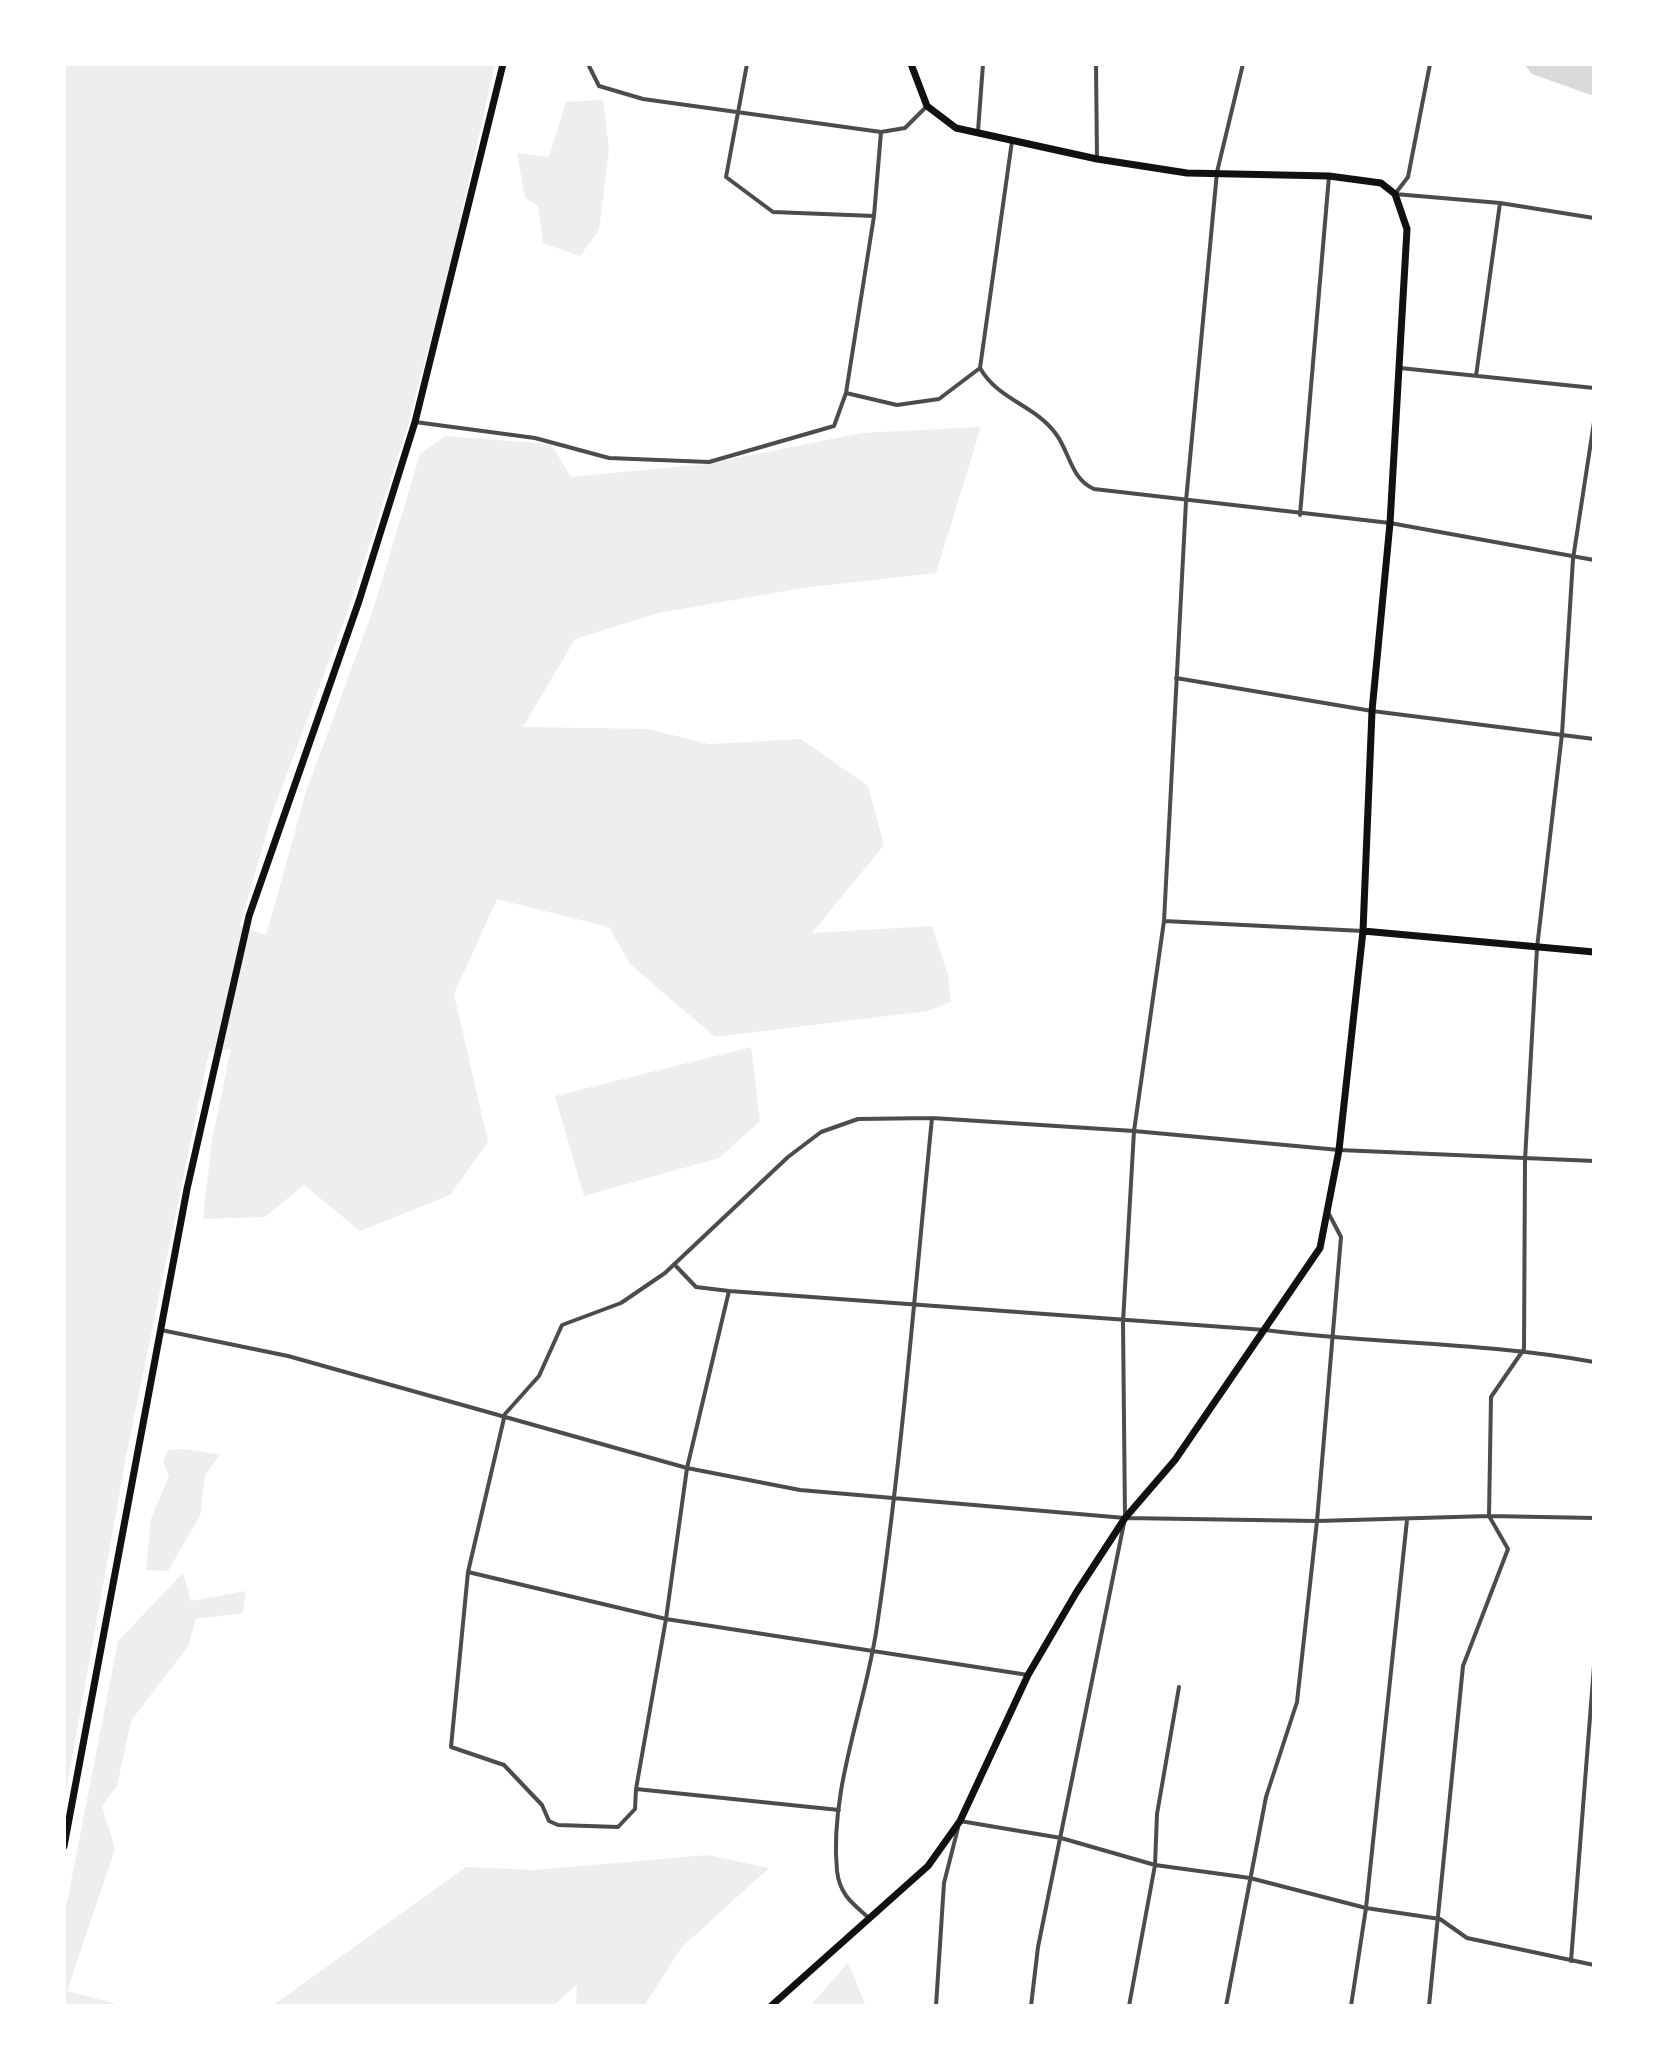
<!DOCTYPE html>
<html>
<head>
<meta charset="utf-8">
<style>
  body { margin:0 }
  #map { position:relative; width:1658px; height:2070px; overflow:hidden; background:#fff; font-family:"Source Serif 4",serif }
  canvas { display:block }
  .frame { position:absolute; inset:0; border:66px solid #fff; pointer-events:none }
</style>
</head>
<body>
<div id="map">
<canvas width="1658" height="2070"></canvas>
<div class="frame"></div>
</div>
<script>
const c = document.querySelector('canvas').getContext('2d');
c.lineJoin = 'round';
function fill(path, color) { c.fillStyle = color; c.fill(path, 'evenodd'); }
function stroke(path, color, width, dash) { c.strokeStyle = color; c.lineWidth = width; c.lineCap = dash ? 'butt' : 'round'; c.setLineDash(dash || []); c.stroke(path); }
const green = new Path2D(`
  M64,64H495L452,257L409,422L351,602L273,811L240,926L266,935L306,792L373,610L420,454L445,436L551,444L571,477L706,464L862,433L981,427L936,573L803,588L658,613L575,639L523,727L648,729L709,744L801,739L868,786L884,845L812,933L932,926L948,975L951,1002L928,1011L715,1037L630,964L609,927L497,899L454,994L488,1142L450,1195L360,1231L304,1185L265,1217L203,1219L212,1140L231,1049L209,1052L127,1452L64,1802Z
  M603,100L609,150L599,230L580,256L543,243L538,206L525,198L517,153L549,157L566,102Z
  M751,1047L760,1121L719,1158L584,1196L555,1096Z
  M184,1449L220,1455L205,1475L200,1516L168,1571L146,1570L151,1519L169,1476L163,1461L168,1450Z
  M183,1573L191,1601L246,1591L243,1613L196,1619L188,1646L131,1721L117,1786L102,1806L115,1849L67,1991L124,2006H64V1918L118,1641Z
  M707,1855L769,1868L681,1948L644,2006H576L577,1985L553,2006H272L466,1867L535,1870Z
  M848,1963L866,2006H810Z`);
const water = new Path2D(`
  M1524,64H1594V96L1532,74Z`);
const minor = new Path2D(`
  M588,64L599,86L643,99L881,132
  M747,64L726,177L773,212L874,216
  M1096,64L1097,159
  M978,131L983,64
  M1395,194L1500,203L1594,218
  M1395,194L1408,177L1430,64
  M980,368L1012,141
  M1400,368L1594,388
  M1476,376L1500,203
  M846,393L874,216L881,132L905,128L927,106
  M415,422L535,438L609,458L709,462L834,426L846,393L897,405L939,399L980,368C999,401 1034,404 1056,434C1070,453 1071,479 1094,489L1390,523L1594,560
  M1300,515L1329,176
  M1176,678L1372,711L1594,739
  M1164,921L1363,931
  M674,1264L696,1287L729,1291L1265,1330C1374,1344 1485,1342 1594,1362
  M161,1330L288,1356L687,1468L800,1490L1125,1518L1317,1521L1489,1516L1594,1518
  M468,1572L666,1619L1028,1675
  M636,1789L666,1619L687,1468L729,1291
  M839,1810L636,1789L635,1809L618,1827L558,1825L549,1821L542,1805L504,1765L451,1747L468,1572L505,1414L539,1376L562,1325L621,1303L665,1273L788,1157L821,1132L858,1119L932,1118L1134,1131L1339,1150L1594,1161
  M960,1821L1061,1838L1155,1865L1250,1878L1366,1908L1440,1919L1467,1938L1594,1965
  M869,1918C852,1903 840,1895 837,1871C829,1789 866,1705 877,1626C902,1457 915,1288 932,1118
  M1571,1961L1594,1666
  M936,2006L944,1883L958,1828
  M1031,2006L1038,1947L1125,1518L1123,1322L1134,1131L1164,921L1186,501L1217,172L1243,64
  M1129,2006L1155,1865L1157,1814L1179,1687
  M1226,2006L1266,1797L1297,1702L1317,1521L1341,1237L1329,1214
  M1351,2006L1366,1908L1407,1520
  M1429,2006L1463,1666L1508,1549L1489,1516L1491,1397L1524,1349L1525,1160L1537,948L1562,734L1573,559L1594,422`);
const primary = new Path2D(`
  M1363,931L1594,952
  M64,1846L187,1189L249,916L359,601L415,422L503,64
  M771,2006L928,1866L960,1821L1028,1675L1076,1593L1125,1518L1175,1460L1320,1248L1339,1150L1363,931L1372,711L1390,523L1407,229L1395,194L1381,183L1329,176L1187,173L1097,159L956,128L927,106L911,64`);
fill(green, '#eee');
fill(water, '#d9d9d9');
stroke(minor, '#4c4c4c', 4);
stroke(primary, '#111', 7);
</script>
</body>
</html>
